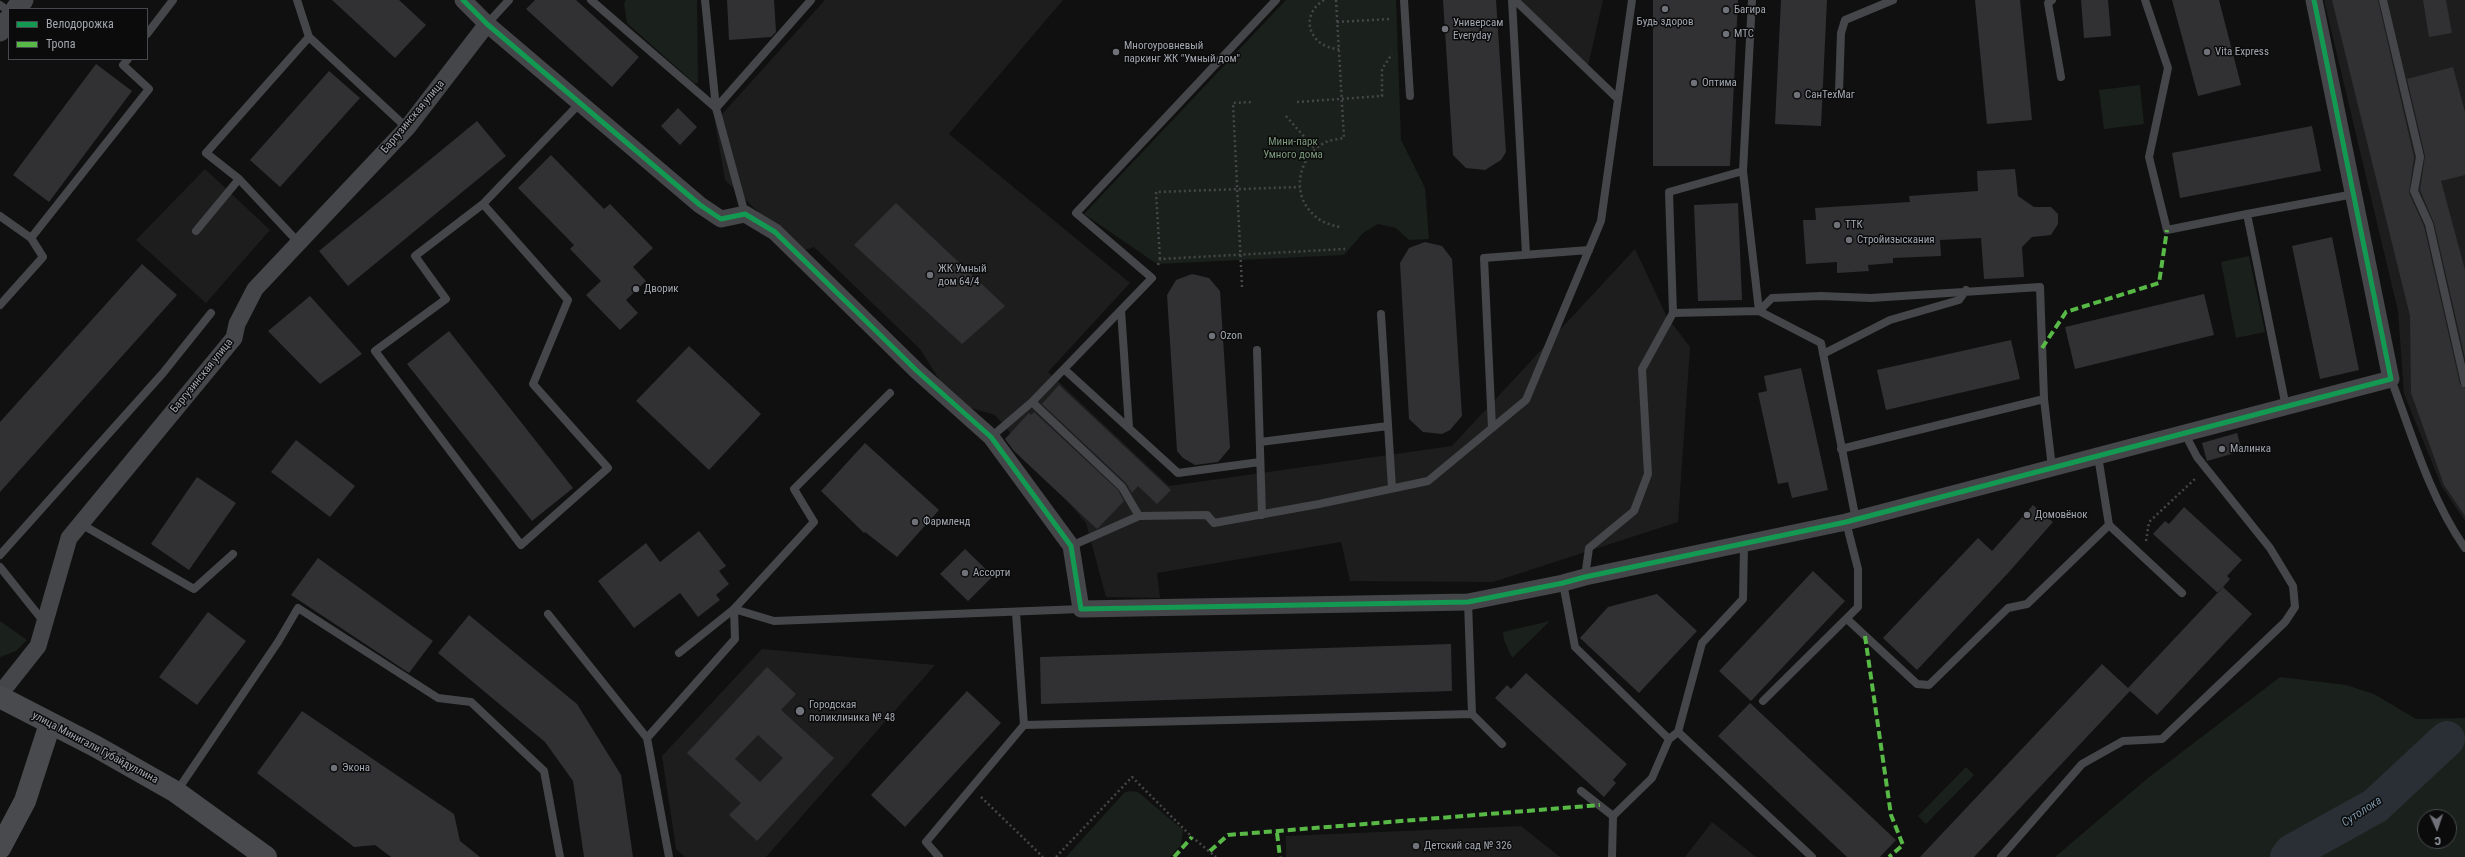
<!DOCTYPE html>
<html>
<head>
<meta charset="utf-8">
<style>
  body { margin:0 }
  #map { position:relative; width:2465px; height:857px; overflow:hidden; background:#101010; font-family:"Roboto Condensed",sans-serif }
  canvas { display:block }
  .legend { position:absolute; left:8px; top:8px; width:140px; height:52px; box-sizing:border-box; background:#0b0b0c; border:1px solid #47494e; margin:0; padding:5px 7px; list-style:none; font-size:12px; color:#a2a7b0 }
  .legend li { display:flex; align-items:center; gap:8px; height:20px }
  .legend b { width:20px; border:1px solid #47494e }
  .north { position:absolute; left:2417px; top:809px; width:40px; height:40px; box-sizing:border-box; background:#0b0b0c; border:1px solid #47494e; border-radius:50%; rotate:177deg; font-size:11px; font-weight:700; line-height:16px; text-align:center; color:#a2a7b0 }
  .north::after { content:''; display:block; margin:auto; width:14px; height:18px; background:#6f7278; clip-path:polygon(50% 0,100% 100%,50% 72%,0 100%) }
</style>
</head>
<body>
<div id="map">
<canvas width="2465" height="857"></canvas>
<ul class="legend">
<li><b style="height:5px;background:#139951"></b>Велодорожка</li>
<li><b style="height:5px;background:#58b947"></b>Тропа</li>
</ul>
<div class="north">С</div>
</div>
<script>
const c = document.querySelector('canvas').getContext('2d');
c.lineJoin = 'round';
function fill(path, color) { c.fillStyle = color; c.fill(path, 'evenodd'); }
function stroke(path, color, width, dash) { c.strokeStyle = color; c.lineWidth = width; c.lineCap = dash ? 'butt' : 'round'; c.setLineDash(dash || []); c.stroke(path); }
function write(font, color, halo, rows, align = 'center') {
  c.font = font + ' "Roboto Condensed",sans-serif'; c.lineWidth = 3; c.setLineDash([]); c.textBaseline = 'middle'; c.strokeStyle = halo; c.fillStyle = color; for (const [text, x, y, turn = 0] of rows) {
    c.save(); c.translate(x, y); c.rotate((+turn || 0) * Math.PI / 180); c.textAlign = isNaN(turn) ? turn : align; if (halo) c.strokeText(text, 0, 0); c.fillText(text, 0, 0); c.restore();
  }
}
const built = new Path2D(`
  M825,0H1063L949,134L1130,283L1048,372L1169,486L1452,446L1635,249L1667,317L1690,347L1678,522L1493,582L1350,581L1341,542L1157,573L1160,598L1106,597L1086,523L995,415L954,403L920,349L814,247L800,252L725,180L715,122Z
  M1519,0H1603L1588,66Z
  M2324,0H2465V521L2442,487L2404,394L2398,311Z
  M205,169L270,230L206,303L136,240Z
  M762,649L935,665L766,857H685L676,849L662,756Z
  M1712,822L1756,857H1685Z
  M1521,826L1560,857H1286V836Z`);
const green = new Path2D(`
  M626,0H697L698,83H694L627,23L624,3Z
  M1286,0H1396L1401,140L1425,188L1429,239L1409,240L1396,228L1378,224L1363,233L1344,255L1157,264L1084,214Z
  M2140,85L2144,124L2104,129L2099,90Z
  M2249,256L2265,332L2236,338L2221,262Z
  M0,621L27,640L16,651L0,657Z
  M1550,621L1512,658L1504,640L1503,632Z
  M2280,677L2346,685L2374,694L2416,719L2465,718V857H2055L2148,778ZM2425,817H2449V841H2425Z
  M1966,767L1974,775L1926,824L1918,816Z
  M1130,791L1138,792L1183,830L1181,845L1170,857H1066L1124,793Z`);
const river = new Path2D(`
  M2288,857L2292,852L2375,806L2447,739`);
const building = new Path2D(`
  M332,0H399L426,25L395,58Z
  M535,0H576L639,57L612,87L526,9Z
  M727,0H774L776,32L771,37L729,40Z
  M1443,0H1496L1506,152L1501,160L1485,170L1466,168L1453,155Z
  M1653,0H1738L1730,166H1653Z
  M1781,0H1827L1821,126L1775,124Z
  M1975,0H2020L2032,120L1987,124Z
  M2081,0H2108L2111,36L2084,38Z
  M2172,0H2219L2241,85L2198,96Z
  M2332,0H2378L2414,157L2409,193L2424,226L2460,384L2465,388V516L2444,485L2411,393L2410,316Z
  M2423,0H2446L2452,33L2429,37Z
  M96,64L132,91L49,202L13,175Z
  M2453,67L2465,112V175L2441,181L2465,270V358L2434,223L2420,190L2425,156L2407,79Z
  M329,71L360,98L280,187L250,160Z
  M678,108L697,127L680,145L661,126Z
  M477,121L506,156L348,286L319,251Z
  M2312,126L2321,171L2180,198L2172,153Z
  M551,155L604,209L610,204L653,248L633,267L646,281L626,300L638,313L620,330L586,295L601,281L570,249L574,245L518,188Z
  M2015,169L2018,196L2034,207H2051L2058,214V224L2051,235L2032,237L2022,247L2024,277L1984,279L1981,238L1940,240L1941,256L1893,258V263L1868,265L1869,271L1837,273V262L1806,264L1803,220H1816L1815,208L1910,202L1909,196L1978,191L1977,171Z
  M896,203L1005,306L962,344L854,245Z
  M1738,203L1742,300L1698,301L1694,205Z
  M2332,237L2359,370L2320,379L2292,246Z
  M1425,242L1442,246L1452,259L1462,416L1450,430L1442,434L1423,432L1409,419L1400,263L1409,248Z
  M142,264L177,295L0,492V422Z
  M1192,274L1209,278L1220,291L1230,448L1218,462L1195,465L1183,458L1177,451L1167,295L1176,280Z
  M2204,294L2214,335L2075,369L2065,327Z
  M310,296L362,354L320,384L268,331Z
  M449,331L573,488L532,521L407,364Z
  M2011,340L2020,379L1886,410L1877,370Z
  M689,346L761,414L709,470L636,401Z
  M1801,368L1828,490L1792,498L1788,482L1778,484L1758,393L1767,391L1764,376Z
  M1059,385L1171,490L1157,504L1138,486L1132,493L1126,483L1042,404Z
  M1034,412L1118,490L1124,501L1099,527L1097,529L1014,451L1005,439L1029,413L1031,415Z
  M2237,433L2242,451L2207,461L2202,443Z
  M296,440L355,486L330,517L271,472Z
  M865,443L939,510L897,557L865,532L864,533L821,491Z
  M197,477L236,503L189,570L151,544Z
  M2033,505L2053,522L2009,572L1917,670L1883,638L1978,538L1992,551Z
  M2184,507L2242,560L2227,576L2230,579L2218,593L2153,534L2165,521L2169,524Z
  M699,531L726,566L719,571L729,584L716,595L720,600L698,617L680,593L634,628L598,581L646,543L660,562Z
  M965,549L993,576L968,601L940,574Z
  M318,558L433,641L409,673L291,595Z
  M1813,571L1845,601L1751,701L1719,671Z
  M2223,587L2252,614L2157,715L2130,691L1974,857H1920L2102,664L2128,688Z
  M1657,594L1697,631L1639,693L1580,638L1608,607Z
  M208,612L246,641L197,705L159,677Z
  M469,615L577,704L621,775L633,857H584L573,781L545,742L438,653Z
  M1451,644L1452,691L1041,704L1040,657Z
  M767,667L796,694L781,710L834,758L757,841L729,815L741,803L687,753ZM758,735L783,758L760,782L735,759Z
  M1526,673L1627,764L1613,780L1616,783L1604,797L1495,698L1507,685L1511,689Z
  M967,691L1001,723L905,827L871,795Z
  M1750,703L1896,840L1880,857H1847L1718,736Z
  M302,711L454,814L460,841L480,857H391L375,845L354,847L257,773Z`);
const path = new Path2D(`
  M1324,0C1298,16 1310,48 1339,49
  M1336,0L1344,138C1338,139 1331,140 1326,142C1299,155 1290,193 1313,214C1320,222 1330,225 1340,227
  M1337,22L1390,19
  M1297,102L1382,96V69L1392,54
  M1286,116L1315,149
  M1160,259L1156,192L1300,187
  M1158,265L1160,259L1345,249
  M1242,287L1233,103L1253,102
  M2146,541L2149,522L2197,477
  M981,797L1043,857
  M1056,857L1132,777L1192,837L1216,857`);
const service = new Path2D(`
  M297,0L309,37
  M591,0L716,108L811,0
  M705,0L716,108L745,214
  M1404,0L1410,96
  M1512,0L1526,254
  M1515,0L1617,98
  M2052,0L2048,3L2061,77
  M2145,0L2168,68L2149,157L2167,230L2247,214
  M2383,0L2420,157L2414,191L2429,224L2465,383
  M0,5L9,11
  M487,24L509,0
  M147,34L173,0
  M1839,92L1841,33L1845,20L1893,0
  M1743,171L1759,311L1772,298L1821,296L1871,298L2040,287L2044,399L2052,468
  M483,204L415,256L446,299L375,351L521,545L608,468L533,384L568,300L483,204L581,102
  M0,216L31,238L149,89L123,65L128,59
  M196,231L239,179
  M298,242L239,179L206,153L309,37L407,128
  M0,305L43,257L31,238
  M1121,310L1152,278L1076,213L1276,0
  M1673,313L1759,311L1821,343L1856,520
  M1381,314L1392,488
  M1257,350L1262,515
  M1823,354L1890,320L1959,300L1966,290
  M1064,369L1178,473L1260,462
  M2391,379C2412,435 2430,498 2465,548
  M1032,402L1122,487L1139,516L1207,515L1214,523L1319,504L1428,481L1526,400L1601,221L1632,0
  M2286,407L2247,214L2354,194
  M1492,428L1484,258L1589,250
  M991,437L1032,402L1121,310L1129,427
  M1260,442L1388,426
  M1841,449L2044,399
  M81,524L194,589L233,554
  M2109,525L2182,593
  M1071,546L1139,516
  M0,555L163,373L211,313
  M0,567L44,622
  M1585,577L1589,548L1634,511L1648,474L1642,369L1673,313L1669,192L1743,171L1752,0
  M1563,583L1575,647L1669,739L1652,778L1613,816L1581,791
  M1016,613L1024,725L1472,714L1468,602
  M548,614L647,738
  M1847,619L1917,684L1929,685L2008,608L2027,604L2109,525L2098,456
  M679,653L734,609L814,522L794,489L890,393
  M1763,701L1858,607V569L1846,522
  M1472,714L1502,744
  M1678,732L1812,857
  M1669,739L1678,732L1702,643L1743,599L1744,545
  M177,791L278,642L298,608L438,698L471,702L544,771L560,857
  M669,857L647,738L735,639L734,609L774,621L1081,609
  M939,857L926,842L1024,725
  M1612,857L1613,816
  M2001,857L2082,764L2123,741L2162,739L2285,622L2295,607L2293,586L2270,548L2197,457L2185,434`);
const minor = new Path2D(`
  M463,0L487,24L700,205L721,219L745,214L775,232L917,371L991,437L1071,546L1081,609L1468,602L1563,583L1585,577L1846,522L2391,379L2314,0
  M0,694L38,646L69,538L234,338L237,324L255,289L407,128L487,24`);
const tertiary = new Path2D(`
  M16,9L23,0
  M0,31L9,19`);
const secondary = new Path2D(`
  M0,697L95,746L176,792L266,857
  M0,848L25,801L50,724`);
const quiet = new Path2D(`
  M2042,348L2066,312L2159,283L2167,230
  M1865,636L1891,815L1903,845L1889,857
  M1277,833L1280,857
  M1210,851L1228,835L1600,805
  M1174,857L1192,837`);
const cycleway = new Path2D(`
  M463,0L487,24L700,205L721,219L745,214L775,232L917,371L991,437L1071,546L1081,609L1468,602L1563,583L1585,577L1846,522L2391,379L2314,0`);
const markers = [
  [1665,9,4,"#6f7278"],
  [1726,10,4,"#6f7278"],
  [1445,29,4,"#6f7278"],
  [1726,34,4,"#6f7278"],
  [1116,52,4,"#6f7278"],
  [2207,52,4,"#6f7278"],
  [1694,83,4,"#6f7278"],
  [1797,95,4,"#6f7278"],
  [1837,225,4,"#6f7278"],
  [1849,240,4,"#6f7278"],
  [930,275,4,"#6f7278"],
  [636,289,4,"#6f7278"],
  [1212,336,4,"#6f7278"],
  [2222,449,4,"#6f7278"],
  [2027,515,4,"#6f7278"],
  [915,522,4,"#6f7278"],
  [965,573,4,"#6f7278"],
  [800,711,5,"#6f7278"],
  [334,768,4,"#6f7278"],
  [1416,846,4,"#6f7278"]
];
const poiNames = [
  ["Багира",1734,10],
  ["Будь здоров",1665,22,"center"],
  ["Универсам",1453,23],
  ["Everyday",1453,36],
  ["МТС",1734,34],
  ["Многоуровневый",1124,46],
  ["паркинг ЖК \"Умный дом\"",1124,59],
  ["Vita Express",2215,52],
  ["Оптима",1702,83],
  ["СанТехМаг",1805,95],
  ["ТТК",1845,225],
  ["Стройизыскания",1857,240],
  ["ЖК Умный",938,269],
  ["дом 64/4",938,282],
  ["Дворик",644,289],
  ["Ozon",1220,336],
  ["Малинка",2230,449],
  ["Домовёнок",2035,515],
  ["Фармленд",923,522],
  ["Ассорти",973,573],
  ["Городская",809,705],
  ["поликлиника № 48",809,718],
  ["Экона",342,768],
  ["Детский сад № 326",1424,846]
];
const streetNames = [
  ["Баргузинская улица",413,117,-50],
  ["Баргузинская улица",202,376,-51],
  ["улица Минигали Губайдуллина",95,748,28]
];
const parkNames = [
  ["Мини-парк",1293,142],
  ["Умного дома",1293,155]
];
const waterNames = [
  ["Сутолока",2362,812,-33]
];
fill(built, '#1d1d1e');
fill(green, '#1a201b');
stroke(river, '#292f34', 36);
fill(building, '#313133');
stroke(path, '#46474a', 2.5, [2, 3]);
stroke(service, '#444649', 8);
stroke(minor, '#444649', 17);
stroke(tertiary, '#444649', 21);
stroke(secondary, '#484a4d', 22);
stroke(quiet, '#58b947', 4, [8, 4]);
stroke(cycleway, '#139951', 5);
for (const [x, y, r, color] of markers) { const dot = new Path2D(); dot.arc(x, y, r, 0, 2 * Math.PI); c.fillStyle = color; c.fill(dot); stroke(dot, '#0b0b0c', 1.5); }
write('11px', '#a2a7b0', '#0b0b0c', poiNames, 'left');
write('11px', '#a2a7b0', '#0b0b0c', streetNames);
write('11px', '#7b997b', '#0b0b0c', parkNames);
write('italic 12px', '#7c96a8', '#0b0b0c', waterNames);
</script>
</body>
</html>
